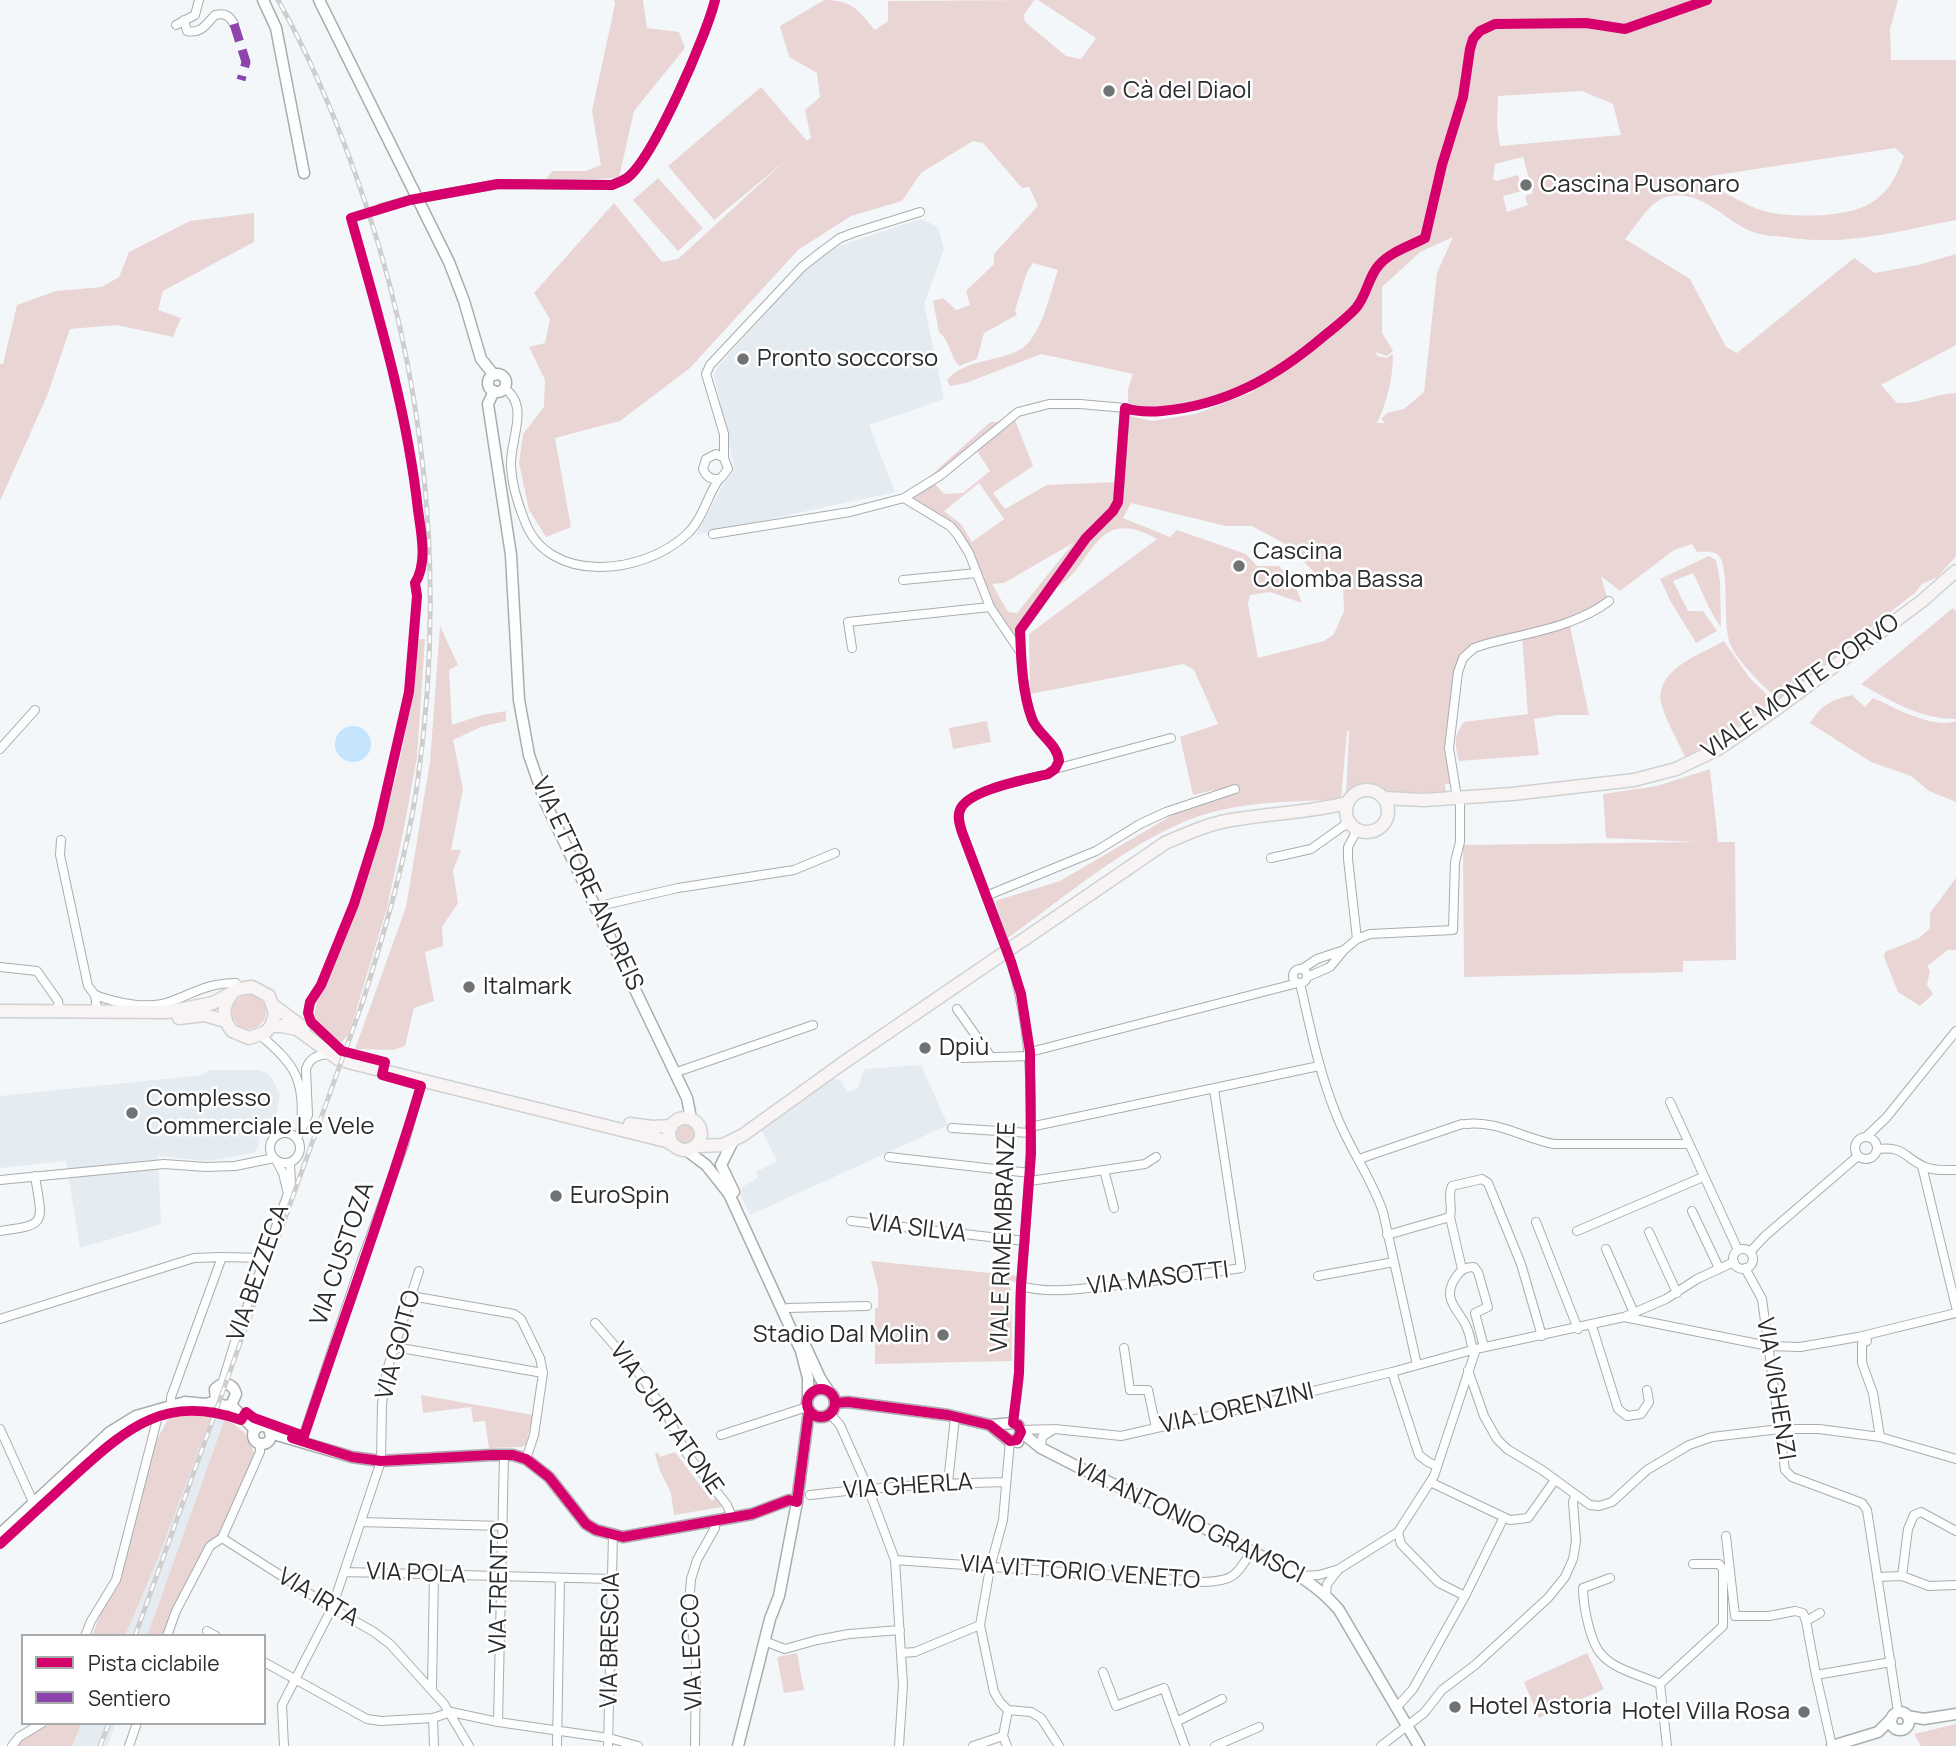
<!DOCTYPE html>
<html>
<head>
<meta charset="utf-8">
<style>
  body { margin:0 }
  #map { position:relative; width:1956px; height:1746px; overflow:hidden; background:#f4f7f9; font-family:Manrope,sans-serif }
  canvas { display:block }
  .legend { position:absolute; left:21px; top:1634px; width:245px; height:91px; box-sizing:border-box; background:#fff; border:2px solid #a9aaab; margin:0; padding:9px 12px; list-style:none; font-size:21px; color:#292b2c }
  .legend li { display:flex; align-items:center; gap:14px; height:35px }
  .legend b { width:35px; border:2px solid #a9aaab }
</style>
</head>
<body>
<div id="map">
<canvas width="1956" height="1746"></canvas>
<ul class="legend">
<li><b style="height:9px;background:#d6006c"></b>Pista ciclabile</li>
<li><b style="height:9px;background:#8e44ad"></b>Sentiero</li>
</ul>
</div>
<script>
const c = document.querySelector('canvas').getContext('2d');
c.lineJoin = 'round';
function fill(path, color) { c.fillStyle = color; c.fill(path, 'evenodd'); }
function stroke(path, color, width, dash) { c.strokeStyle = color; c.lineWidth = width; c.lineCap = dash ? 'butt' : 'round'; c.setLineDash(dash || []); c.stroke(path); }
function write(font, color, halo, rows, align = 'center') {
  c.font = font + ' Manrope,sans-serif'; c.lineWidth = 5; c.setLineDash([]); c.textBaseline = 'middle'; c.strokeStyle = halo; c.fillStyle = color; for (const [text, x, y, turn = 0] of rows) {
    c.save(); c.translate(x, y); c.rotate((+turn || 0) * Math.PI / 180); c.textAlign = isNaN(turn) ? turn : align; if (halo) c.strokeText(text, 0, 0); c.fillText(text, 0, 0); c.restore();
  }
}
const built = new Path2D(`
  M921,219L938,227L944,249L924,304L944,399L869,425L895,492L696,535L723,485L733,473L734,466L714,375L718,366L804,272L829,252L841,245Z
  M921,1065L948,1125L750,1215L741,1196L742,1187L758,1178L756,1172L777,1161L760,1127L830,1078L840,1080L847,1092L858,1088L864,1069Z
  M209,1070H258L266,1073L272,1078L280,1094L276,1114L260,1128L258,1148L254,1153L208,1161L158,1156L161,1224L80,1248L66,1161L0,1168V1096L203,1075Z
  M212,1415L225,1418L147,1636H125L157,1561Z
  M82,1723H116L108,1746H72Z`);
const green = new Path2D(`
  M614,0H643L647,28L679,32L685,48L634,111L619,178L545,181L552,171H586L601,165L592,111L615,4Z
  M824,0C853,0 858,10 875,30L888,21V1L1034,0L1024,15L1025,22L1066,56L1081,59L1096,38L1038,0H1898L1890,29L1891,60H1956V220C1897,231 1847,247 1785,237C1776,236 1763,236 1753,232C1726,222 1704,191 1671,196C1651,198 1638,224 1625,239L1690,279L1726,347L1737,353L1854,258L1875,273L1918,265L1956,254V345L1881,385L1897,403C1918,404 1935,394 1956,393V556L1938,577L1922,584L1916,592L1778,700C1762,684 1741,666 1731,646C1721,625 1731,567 1718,555C1712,550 1704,552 1697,552L1692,544L1674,550L1620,591L1601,576L1607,597L1596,608L1572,620L1470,649L1456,664L1449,727L1451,784H1445L1446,792L1393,793L1376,786L1362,783L1353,788L1346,796L1349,731H1347L1341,799C1298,802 1254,801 1213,812C1141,831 1068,895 1008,938L995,901L1060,881L1183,809L1237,793L1236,785L1193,795L1180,737L1218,724L1194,670L1184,664L1030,694L1029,634L1157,539C1092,503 1095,568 1053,590L1093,533L1120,508L1126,415L1152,421L1195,414L1253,392L1254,387L1299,362L1318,347L1363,305L1373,281L1370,278C1365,287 1361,299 1354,306C1322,344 1258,384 1211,401C1186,410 1157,407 1131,406L1128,403V389L1133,374L1041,354L966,383L950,386L947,380C966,356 1012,363 1029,342C1045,322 1050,293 1058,270L1033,263L1027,272L1015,310L1017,315L984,333L977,359L959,366C949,354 950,341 939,332L933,301L943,298L956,310L970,305L966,291L994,264V254L1038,206L1029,187L1022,188L983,143L973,141L921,173L902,201L851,216L798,250L690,368L620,421L555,438L571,527L546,537L529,510L519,463L523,434L544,407L545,380L529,347L545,343L550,319L534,293L614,203L662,262L678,259L785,161L714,220L668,166L761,87L807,141L811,138L805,110L820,97L817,73L789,57L780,26ZM1483,27L1472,53L1466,97L1431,224L1424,227L1433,180L1463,92L1469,42L1472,35ZM1582,91L1613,104L1621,135L1500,146L1497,125L1498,96ZM1895,148L1904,156C1889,199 1869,211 1824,215C1805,216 1783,216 1764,211C1748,207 1721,190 1706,181L1710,176ZM1523,157L1533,193L1525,196L1528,205L1507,212L1503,196L1522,191L1518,175L1496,181L1493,179L1495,164ZM1453,237L1437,273L1424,392L1404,409L1387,413L1381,419L1385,423H1377C1387,402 1393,379 1393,354L1387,358L1377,356L1376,352L1387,356L1393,351L1382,333V287L1420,252ZM1131,503L1226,526H1252L1287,545L1319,577L1343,584L1344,611L1334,634L1324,641L1258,658L1248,604L1250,595L1270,592L1302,603L1294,583L1279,566H1257L1246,554L1177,530L1170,537L1123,518Z
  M658,178L703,228L678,251L633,200Z
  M254,213V242L163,291L158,310L181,318L173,337L117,325L70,329L47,396L0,501V364H3L17,305L56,291L102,287L119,277L129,252L190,221Z
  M1015,420L1033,466L993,493L1005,509L1047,485L1118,482L1116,502L1040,594L1016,630L1017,645L998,616L954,526L910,498L935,484L944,494L963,493L990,471L975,448ZM979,483L1004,519L972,542L961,524L944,511ZM1073,543L1017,613L1008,612L992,584L1004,583Z
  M990,422H1003L918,487Z
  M1709,556L1716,560L1720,581L1721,627C1708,610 1703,592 1693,573L1673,581L1688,611H1703L1717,631L1696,643L1671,602L1660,579Z
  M1953,608L1956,611V719C1920,719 1891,701 1861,684Z
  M440,626L458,665L449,670L452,725L482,715L506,711V721L481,727L453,740L463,789L451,850H461L453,871L458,903L442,927L443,946L425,952L434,1001L414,1008L405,1046L393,1050L355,1049L406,907L430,762Z
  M1570,626L1589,715H1558L1534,719L1539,755L1459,761C1455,745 1453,736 1464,722L1528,714L1522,637Z
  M416,639H425L417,757L403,833L387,908L349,1034L341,1043L314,1019L316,1004C351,919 384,835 403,745C410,710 413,675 416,639Z
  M1724,641L1749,677L1770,698V703L1723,736L1685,757C1679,743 1663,715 1661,702C1656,669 1701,654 1724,641Z
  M1852,695L1865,707L1873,698C1893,707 1935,730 1956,721V802L1929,791L1911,776L1871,762L1810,723C1822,705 1830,700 1852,695Z
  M987,721L991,742L953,749L949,728Z
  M1710,769L1718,842H1735L1736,960L1683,961V972L1464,977L1463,845L1696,842L1606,838L1603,794L1657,786Z
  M1956,878V950H1948L1927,966L1930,970L1927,985L1933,994L1920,1006L1898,992L1884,957L1885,952L1919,938L1930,928V913Z
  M232 1012a17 17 0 1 1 34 0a17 17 0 1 1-34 0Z
  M675 1134a10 10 0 1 1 20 0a10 10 0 1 1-20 0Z
  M871,1261L1020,1276V1283L1011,1281L1012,1361L875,1364V1308H878V1288Z
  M421,1395L533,1415L526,1444L522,1447L489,1448L485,1421L473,1422L471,1407L423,1413Z
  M212,1415L157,1561L125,1636H92L102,1610L120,1584L154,1445L168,1419L175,1416Z
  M225,1418L244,1432L255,1454L219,1535L208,1543L164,1636H147Z
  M675,1452L712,1501L716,1498L722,1507L674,1515L671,1493L660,1471L655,1454L658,1453L660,1457Z
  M797,1653L804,1690L784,1693L777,1657Z
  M1587,1653L1604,1689L1539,1718L1524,1682Z
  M50,1723H82L72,1746H17L24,1738Z
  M1956,1724V1746H1921L1914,1734Z`);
const water = new Path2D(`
  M335 744a18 18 0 1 1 36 0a18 18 0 1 1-36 0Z`);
const streetTunnel = new Path2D(`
  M351,218L381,208`);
const street = new Path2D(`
  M184,20L187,31C202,34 206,24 215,15C225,13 229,15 234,24
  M176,25L195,15L199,0
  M381,208L410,200L498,184L612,185C616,183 623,181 627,178C653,159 707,34 715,0
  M504,388C531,406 509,441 511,467C512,483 518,504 524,519C547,586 644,575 687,534C703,519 707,496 719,479
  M724,458L716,454L706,459L703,469C706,477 712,481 721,478L728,469L724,458V434L706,374L710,365L802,267L821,252L840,238L853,233L920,212
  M904,498L941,475L1018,412L1049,404H1080L1125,408L1118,502L1113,511L1086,538L1020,630C1021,658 1022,692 1032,719C1038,735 1057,743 1059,761L1055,769L1048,774C1028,779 967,790 960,810C957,817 960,825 962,832L1003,939
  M713,534L850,512L904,498L950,526L957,534L969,553L990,607L1021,653
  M903,580L977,573
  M852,648L848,622L990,607
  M0,749L35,710
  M1055,769L1171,738
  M1457,798L1449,748L1458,672L1463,658L1474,648L1486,644C1527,633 1575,627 1609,601
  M61,840L60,855L88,986L95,995L97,1010
  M1271,858L1311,849L1349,822
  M986,896L1096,851L1140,824L1166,812L1235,789
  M595,907L678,888L794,870L835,853
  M1357,939L1348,859V847L1357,830
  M1011,962C1043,1067 1029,1176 1021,1285C1019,1313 1020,1341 1019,1370C1019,1388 1015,1405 1013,1423
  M0,967L37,971L58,1001L59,1010
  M1302,969L1317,959L1344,950L1357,939L1370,934L1453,930L1455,862L1460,842V798
  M1293 976a7 7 0 1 1 14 0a7 7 0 1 1-14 0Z
  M1307,977L1330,967L1344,950
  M1300,983C1310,1027 1319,1072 1336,1114C1349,1148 1371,1177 1383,1212L1417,1365
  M95,995C116,1003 150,1010 172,1001C196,992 209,983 236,983
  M957,1009L991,1057
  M261,1036C296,1065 305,1081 301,1127
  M1030,1052L1294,984L1296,982
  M962,1058L1030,1056
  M674,1073L813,1025
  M1670,1102L1738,1250
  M1466,1124C1496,1120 1526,1139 1554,1144H1688
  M1030,1127L1319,1066
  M952,1128L1030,1133
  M270 1148a15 15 0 1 1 30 0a15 15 0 1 1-30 0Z
  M1867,1136L1886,1118L1956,1031
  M1855 1148a11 11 0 1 1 22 0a11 11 0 1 1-22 0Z
  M297,1139L308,1115L306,1069C310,1057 318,1055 330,1054
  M1878,1149C1904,1146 1904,1157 1923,1166C1932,1171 1946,1170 1956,1170
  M889,1157L1030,1173
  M1359,1159L1462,1124
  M276,1160L283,1173L287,1190
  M1922,1166L1956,1307
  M1104,1170L1114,1208
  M0,1180L164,1164L206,1167L235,1166L274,1158
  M1030,1181L1145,1164L1156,1157
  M1692,1211L1719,1268
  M1450,1217L1462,1269
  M851,1221L1025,1241
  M1536,1222L1578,1329
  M0,1231C49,1225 42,1222 35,1176
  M1577,1231L1703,1177
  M1649,1232L1677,1293
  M1387,1235L1450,1217C1453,1206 1447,1196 1452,1186L1482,1179L1488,1183L1521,1264L1542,1336
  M1606,1249L1634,1313
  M1733 1259a10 10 0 1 1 20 0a10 10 0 1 1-20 0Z
  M1750,1252L1765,1236L1858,1156
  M1745,1268L1762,1299L1785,1470L1792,1477L1862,1503L1867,1510L1898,1712
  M1318,1276L1394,1262
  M1021,1286C1049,1294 1078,1289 1107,1286C1152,1282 1196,1275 1241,1268L1214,1089
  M411,1296L514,1314L521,1319L540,1358L543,1373L534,1435L526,1459
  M788,1308L867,1306
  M1624,1317L1768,1346L1800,1347L1858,1337L1956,1313
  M0,1319L194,1258L222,1257L264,1258
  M595,1323L642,1377L667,1415L687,1454L727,1505L732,1517
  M1592,1326L1618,1409L1627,1416L1641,1414L1649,1402L1647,1390
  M1867,1341L1862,1343V1363L1873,1393L1880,1437
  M395,1347L543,1373
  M1124,1348L1130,1390H1148L1156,1428
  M1473,1351C1471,1343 1470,1335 1467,1328C1460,1310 1440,1300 1456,1277C1461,1270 1465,1267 1474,1267L1478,1272L1488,1307L1475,1313L1484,1347
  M1468,1370L1484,1416L1497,1439L1507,1449L1542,1470L1590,1505L1599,1506L1612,1502L1647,1470L1689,1445L1712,1437L1780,1429H1819L1880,1437L1956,1459
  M1392,1372L1419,1455L1428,1462L1437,1466
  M222,1384L237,1335L291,1185L290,1163
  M171,1405V1397L222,1257
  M830,1414L840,1425L868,1488L895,1560L903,1685L899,1746
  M0,1429L34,1504
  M1021,1430L1055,1429L1121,1436L1218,1414L1392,1372L1476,1349L1624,1317L1666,1299L1697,1279L1734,1262
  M721,1435L807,1407
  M302,1440L362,1260L404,1145L422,1080
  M1010,1441L1003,1520L990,1568L980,1625L994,1692L1000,1702L1008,1710L1031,1712L1041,1718L1059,1746
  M1041,1448L1042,1437L1054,1429
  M1430,1482L1510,1520L1528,1518L1555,1480
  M948,1483L955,1417
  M810,1495C875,1487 940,1483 1006,1482
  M361,1522L501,1526
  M1398,1532L1401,1544L1439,1583L1465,1596
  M1726,1536L1735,1616H1769L1795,1611L1803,1613L1806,1621L1816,1675L1832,1746
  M222,1538L332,1608L374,1632L390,1644L444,1704L469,1746
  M222,1538L260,1452V1444
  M895,1560L1204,1582C1233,1581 1236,1576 1251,1552
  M345,1572L612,1579
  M1301,1576L1319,1575L1336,1570
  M1902,1576L1908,1529L1914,1515L1921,1512L1956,1531
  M1877,1577L1902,1576L1929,1586L1956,1585
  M1610,1578L1583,1588C1583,1605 1590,1643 1602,1655C1615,1670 1643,1676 1660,1684L1667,1746
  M1326,1594L1327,1584L1339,1569L1398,1532L1434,1476L1476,1349
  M1806,1621L1820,1613
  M207,1631L216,1636
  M85,1636L91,1621L116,1580L158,1416L157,1409
  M167,1636L176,1611L210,1546L222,1538
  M764,1641L785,1649L817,1640L849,1634L900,1630
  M902,1653L915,1652L980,1625
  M264,1662L367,1719L381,1721L433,1718L451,1712L498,1722L609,1738L638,1746
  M1103,1672L1116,1706L1164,1688L1185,1746
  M1816,1675L1891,1662
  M1660,1684L1723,1626V1569L1719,1564H1693
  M432,1688L434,1574
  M1396,1708L1413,1689L1465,1596L1504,1517
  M433,1718L434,1746
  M498,1722L504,1455
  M1176,1722L1222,1699
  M12,1746L19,1737L42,1723
  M129,1746L137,1723
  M284,1746L282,1705L332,1608L381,1461L382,1404L387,1370L419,1271
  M557,1746L560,1578
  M608,1746L613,1534
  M695,1746L696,1659L689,1604L691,1579L697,1560L715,1528L714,1521
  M973,1746L1003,1736
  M1007,1746L1003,1736L1008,1710
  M1215,1746L1259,1727
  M1381,1746L1424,1713L1442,1690L1475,1665L1548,1598L1565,1577L1573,1559L1576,1541L1573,1502L1575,1496`);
const secondary = new Path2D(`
  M263,0L276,28L304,173
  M319,0L449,262L464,301L481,359L494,375
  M488 383a9 9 0 1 1 18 0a9 9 0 1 1-18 0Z
  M494,391L488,404L511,555L519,700L529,755L546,804L687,1098L690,1113L687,1118
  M733,1141L721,1165L734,1192
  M686,1150L706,1165L729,1194L801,1351L808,1378V1397
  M804,1343L820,1378L830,1393
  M807 1403a14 14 0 1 1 28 0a14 14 0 1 1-28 0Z
  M216,1401L215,1389C223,1381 233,1383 236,1394L231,1405
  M835,1403L848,1402L948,1415L990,1425L1013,1423L1018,1425L1021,1431L1019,1438L1014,1441
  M990,1425L1008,1440L1018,1442
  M253 1435a9 9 0 1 1 18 0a9 9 0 1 1-18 0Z
  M1021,1432L1041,1448L1078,1467L1284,1567C1306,1579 1323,1591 1339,1610L1419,1746
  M270,1433L352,1457L381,1461L491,1455H513L526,1459L549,1477L586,1524L596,1530L623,1537L752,1514L789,1500L797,1502
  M0,1534L110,1432L136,1416L185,1402L206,1404L216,1401L223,1406L231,1405L255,1430
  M1891 1721a9 9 0 1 1 18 0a9 9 0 1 1-18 0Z
  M1907,1716L1924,1719L1956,1714
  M738,1746L770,1619L779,1596L797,1502L809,1411
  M1832,1746L1878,1732L1892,1718`);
const primary = new Path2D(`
  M1346 811a21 21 0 1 1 42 0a21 21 0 1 1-42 0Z
  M1384,798L1424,800L1512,794L1634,780L1676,769L1718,749L1779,707L1922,601L1956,571
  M274,1006L304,1028
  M0,1011L168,1012L213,1003L239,989L252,987L269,996L275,1013L271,1026L266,1032L249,1038L232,1031C222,1019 222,1006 232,994
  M179,1018L205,1015L225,1021
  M271,1026H282L297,1029L338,1059L356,1064L666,1141L673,1145
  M669 1134a16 16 0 1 1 32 0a16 16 0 1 1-32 0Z
  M630,1124L652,1127L672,1126
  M697,1146L723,1145L743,1135L843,1063L1165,843C1188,833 1212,822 1238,819C1275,813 1311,812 1347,803`);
const rail = new Path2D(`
  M135,1636L363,1001C385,930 406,859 417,786C447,579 426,370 355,173C334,114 309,55 278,0
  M100,1746L109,1723`);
const streetBridge = new Path2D(`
  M1003,939L1011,962`);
const quiet = new Path2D(`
  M234,24L246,62L241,80`);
const cycleway = new Path2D(`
  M807 1403a14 14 0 1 1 28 0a14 14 0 1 1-28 0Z
  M835,1403L848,1402L948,1415L990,1425L1010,1441L1017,1440L1021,1432L1018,1425L1013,1423
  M1013,1423L1019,1373L1021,1286L1031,1154L1030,1052L1021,994L1011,962L962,832C960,825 957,817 960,810C967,790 1028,779 1048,774L1055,769L1059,761C1057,743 1038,735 1032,719C1022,692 1021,658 1020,630L1086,538L1113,511L1118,502L1125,408C1137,412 1150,412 1162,411C1226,405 1276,377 1324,336C1335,327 1347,318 1356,308C1367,295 1368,277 1379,265C1390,252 1410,246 1425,238L1442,165L1463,97L1470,49L1473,39L1480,31L1495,24L1586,23L1625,29L1707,0
  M292,1438L352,1457L381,1461L491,1455H513L526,1459L549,1477L586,1524L596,1530L623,1537L752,1514L789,1500L797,1502L809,1411
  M0,1544C25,1521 50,1498 75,1475C128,1427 166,1394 241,1420L246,1412L254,1418L304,1436C343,1319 386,1203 421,1086L382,1075L385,1062L342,1051L311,1022L308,1013L310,1002L321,985L354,904L378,828L409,692L417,596L415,583C428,563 421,532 418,510C407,410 378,314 351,218L410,200L498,184L612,185C616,183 623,181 627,178C653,159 707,34 715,0`);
const markers = [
  [1109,91,7,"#707274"],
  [1526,185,7,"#707274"],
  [743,359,7,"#707274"],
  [1239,566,7,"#707274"],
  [469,987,7,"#707274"],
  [925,1048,7,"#707274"],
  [132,1113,7,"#707274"],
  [556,1196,7,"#707274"],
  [943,1335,7,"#707274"],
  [1455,1707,7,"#707274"],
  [1804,1712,7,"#707274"]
];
const poiNames = [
  ["Cà del Diaol",1123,91],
  ["Cascina Pusonaro",1540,185],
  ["Pronto soccorso",757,359],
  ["Cascina",1253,552],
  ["Colomba Bassa",1253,580],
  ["Italmark",483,987],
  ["Dpiù",939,1048],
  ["Complesso",146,1099],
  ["Commerciale Le Vele",146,1127],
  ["EuroSpin",570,1196],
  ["Stadio Dal Molin",929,1335,"right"],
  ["Hotel Astoria",1469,1707],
  ["Hotel Villa Rosa",1790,1712,"right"]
];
const streetNames = [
  ["VIALE MONTE CORVO",1801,687,-35],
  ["VIA ETTORE ANDREIS",587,884,65],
  ["VIA SILVA",917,1229,7],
  ["VIALE RIMEMBRANZE",1004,1237,-88],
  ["VIA CUSTOZA",343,1254,-71],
  ["VIA BEZZECA",259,1273,-71],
  ["VIA MASOTTI",1158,1279,-7],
  ["VIA GOITO",399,1345,-75],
  ["VIA VIGHENZI",1775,1389,81],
  ["VIA LORENZINI",1237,1409,-13],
  ["VIA CURTATONE",666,1419,55],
  ["VIA GHERLA",908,1487,-4],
  ["VIA ANTONIO GRAMSCI",1189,1522,26],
  ["VIA VITTORIO VENETO",1080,1573,4],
  ["VIA POLA",416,1574,2],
  ["VIA TRENTO",500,1588,-89],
  ["VIA IRTA",318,1598,31],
  ["VIA BRESCIA",611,1640,-89],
  ["VIA LECCO",693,1652,-92]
];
fill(built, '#e4ebf1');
fill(green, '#ead5d5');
fill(water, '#c4e3fc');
stroke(streetTunnel, '#cbced0', 8, [8, 4]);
stroke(street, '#aaacae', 10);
stroke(secondary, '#aaacae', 13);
stroke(primary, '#d0d1d2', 15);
stroke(street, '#fdfefe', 8);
stroke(secondary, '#fdfefe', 10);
stroke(primary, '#f8f4f3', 12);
stroke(rail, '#cecece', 5);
stroke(rail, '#fff', 2.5, [8]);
stroke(streetBridge, '#aaacae', 10, []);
stroke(streetBridge, '#fdfefe', 8);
stroke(quiet, '#8e44ad', 9, [18, 9]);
stroke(cycleway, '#d6006c', 10);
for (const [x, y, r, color] of markers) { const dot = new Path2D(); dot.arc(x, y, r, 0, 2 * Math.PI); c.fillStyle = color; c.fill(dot); stroke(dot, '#fff', 2.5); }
write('24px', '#292b2c', '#fff', poiNames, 'left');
write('24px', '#292b2c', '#fff', streetNames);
</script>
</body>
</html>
